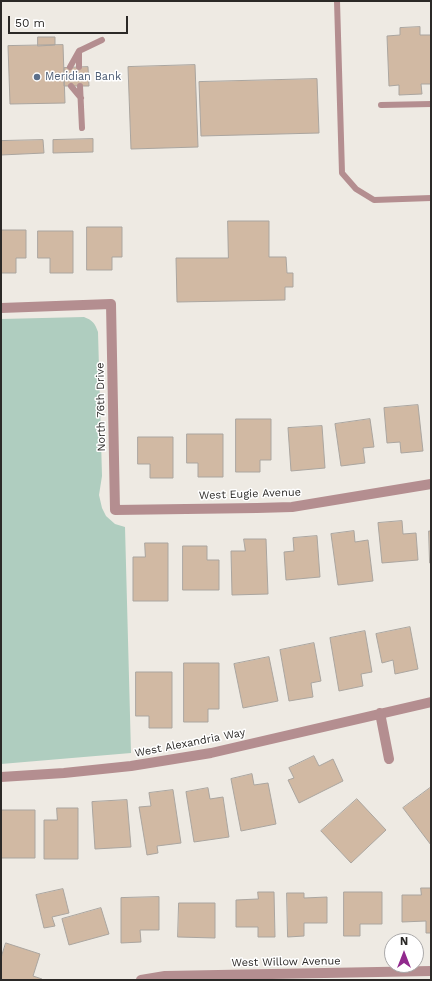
<!DOCTYPE html>
<html>
<head>
<meta charset="utf-8">
<style>
  body { margin:0 }
  #map { position:relative; width:432px; height:981px; overflow:hidden; background:#eeeae3; font-family:"Work Sans",sans-serif }
  canvas { display:block }
  .frame { position:absolute; inset:0; border:2px solid #2b2927; pointer-events:none }
  .north { position:absolute; left:384px; top:933px; width:40px; height:40px; box-sizing:border-box; background:#fff; border:1px solid #aaa9a9; border-radius:50%; rotate:0deg; font-size:11px; font-weight:700; line-height:16px; text-align:center; color:#2b2927 }
  .north::after { content:''; display:block; margin:auto; width:14px; height:18px; background:#91298d; clip-path:polygon(50% 0,100% 100%,50% 72%,0 100%) }
  .scale { position:absolute; left:8px; top:16px; width:120px; height:18px; box-sizing:border-box; border:2px solid #2b2927; border-top:0; padding-left:5px; font-size:12px; line-height:14px; white-space:nowrap; color:#2b2927; -webkit-text-stroke:3px #fff; paint-order:stroke }
</style>
</head>
<body>
<div id="map">
<canvas width="432" height="981"></canvas>
<div class="frame"></div>
<div class="north">N</div>
<div class="scale">50 m</div>
</div>
<script>
const c = document.querySelector('canvas').getContext('2d');
c.lineJoin = 'round';
function fill(path, color) { c.fillStyle = color; c.fill(path, 'evenodd'); }
function stroke(path, color, width, dash) { c.strokeStyle = color; c.lineWidth = width; c.lineCap = dash ? 'butt' : 'round'; c.setLineDash(dash || []); c.stroke(path); }
function write(font, color, halo, rows, align = 'center') {
  c.font = font + ' "Work Sans",sans-serif'; c.lineWidth = 3; c.setLineDash([]); c.textBaseline = 'middle'; c.strokeStyle = halo; c.fillStyle = color; for (const [text, x, y, turn = 0] of rows) {
    c.save(); c.translate(x, y); c.rotate((+turn || 0) * Math.PI / 180); c.textAlign = isNaN(turn) ? turn : align; if (halo) c.strokeText(text, 0, 0); c.fillText(text, 0, 0); c.restore();
  }
}
const green = new Path2D(`
  M84,317C92,320 95,323 98,332L102,476L99,495L102,508L106,516L115,524L125,527L131,753L1,764V319Z`);
const building = new Path2D(`
  M420,27V35H431V84H421L422,94L399,95V85L389,86L387,36L400,35V28Z
  M38,37H55V45L38,46Z
  M63,45L65,103L10,104L8,46Z
  M195,65L198,147L131,149L128,67Z
  M88,67L89,86H64V68Z
  M317,79L319,133L201,136L199,82Z
  M93,139V152L53,153V140Z
  M43,140L44,153L1,155V141Z
  M228,221H269V257H286L287,273H293V287H285V300L177,302L176,258H228Z
  M87,227H122V257H112V270H87Z
  M1,230H26V258H16V273H1Z
  M38,231H73V273H50V258H38Z
  M418,405L423,451L401,453L400,442L387,443L384,408Z
  M236,419H271V460H260V472H236Z
  M370,419L374,447L363,448L365,463L341,466L335,424Z
  M322,426L325,468L291,471L288,428Z
  M187,434H223V477H198V463H187Z
  M138,437H173V478H150V464H138Z
  M402,521L403,534L416,533L418,560L382,563L378,523Z
  M354,531L355,542L368,540L373,581L338,585L331,534Z
  M429,531H431V563H430Z
  M317,536L320,577L286,580L284,552L294,551L293,538Z
  M244,539H266L268,594L232,595L231,551H245Z
  M145,543H168V601H133V557H145Z
  M183,546H207V560H219V590H183Z
  M410,627L418,669L395,674L393,660L382,663L376,634Z
  M365,631L372,672L361,674L363,686L339,691L330,638Z
  M314,643L321,681L311,683L313,697L289,701L280,650Z
  M269,657L278,701L243,708L234,664Z
  M184,663H219V709H208V722H184Z
  M136,672H172V728H149V716H136Z
  M314,756L319,766L333,759L343,781L299,803L288,780L294,778L289,768Z
  M252,774L254,785L268,783L276,824L241,831L231,779Z
  M208,788L210,799L223,797L229,837L194,842L186,792Z
  M430,788L431,789V845L403,808Z
  M173,790L181,843L157,846L158,853L147,855L139,807L151,806L149,793Z
  M357,799L386,830L351,863L321,831Z
  M127,800L131,847L95,849L92,802Z
  M57,808H78V859H44V820H57Z
  M1,810H35V858H1Z
  M421,888H431V933H426V921L402,922V895H421Z
  M63,889L69,913L52,917L55,926L44,928L36,895Z
  M258,892H274L275,937H258V927H236V900L258,899Z
  M344,892H382V924H360V936H344Z
  M287,893H304V898L327,897V923H304V936L288,937Z
  M159,897V930H140L141,942L121,943V898Z
  M179,903H215V938L178,937Z
  M101,908L109,934L69,945L62,919Z
  M6,943L40,954L33,976L42,979L41,980H1V958Z`);
const lane = new Path2D(`
  M337,1L342,173L356,189L374,200L431,198
  M70,67L79,51
  M79,67V51L102,40
  M71,86L81,98
  M80,86L82,128
  M381,105L431,104`);
const street = new Path2D(`
  M1,308L111,304L115,510L257,508L292,507L431,484
  M380,713L389,759
  M1,777L64,773L131,766L211,753L431,702
  M141,980L165,976L431,971`);
const markers = [
  [37,77,4,"#5c6f8a"]
];
const serviceNames = [
  ["Meridian Bank",45,77]
];
const streetNames = [
  ["North 76th Drive",101,407,-91],
  ["West Eugie Avenue",250,494,-2],
  ["West Alexandria Way",190,743,-11],
  ["West Willow Avenue",286,962,-1]
];
fill(green, '#afcdbf');
fill(building, '#d1b9a3');
stroke(building, '#aaa59f', 1);
stroke(lane, '#b48e90', 6);
stroke(street, '#b48e90', 10);
for (const [x, y, r, color] of markers) { const dot = new Path2D(); dot.arc(x, y, r, 0, 2 * Math.PI); c.fillStyle = color; c.fill(dot); stroke(dot, '#fff', 1.5); }
write('11px', '#4e5e75', '#fff', serviceNames, 'left');
write('11px', '#2b2927', '#fff', streetNames);
</script>
</body>
</html>
